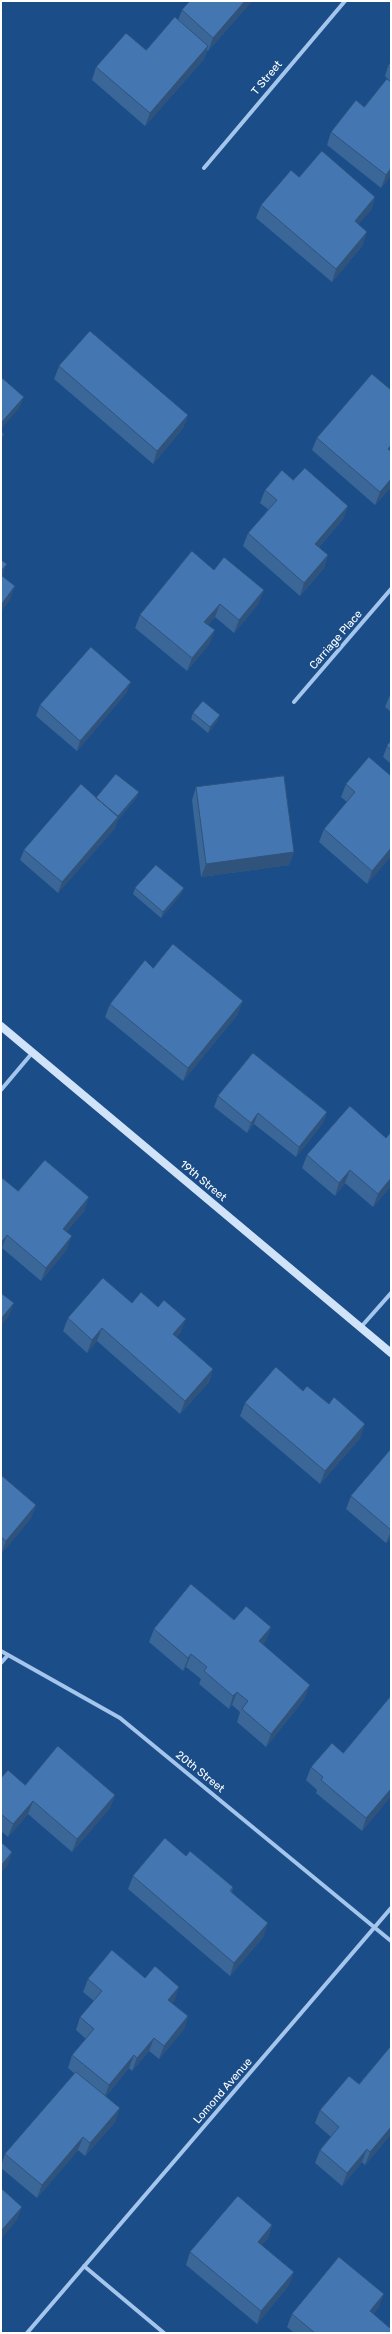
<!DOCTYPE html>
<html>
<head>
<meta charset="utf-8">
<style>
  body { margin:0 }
  #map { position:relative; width:392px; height:2334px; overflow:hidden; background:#1b4d88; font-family:Rubik,sans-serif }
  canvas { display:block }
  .frame { position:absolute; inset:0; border:2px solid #fff; pointer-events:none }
</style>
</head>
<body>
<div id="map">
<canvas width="392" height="2334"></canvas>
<div class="frame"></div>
</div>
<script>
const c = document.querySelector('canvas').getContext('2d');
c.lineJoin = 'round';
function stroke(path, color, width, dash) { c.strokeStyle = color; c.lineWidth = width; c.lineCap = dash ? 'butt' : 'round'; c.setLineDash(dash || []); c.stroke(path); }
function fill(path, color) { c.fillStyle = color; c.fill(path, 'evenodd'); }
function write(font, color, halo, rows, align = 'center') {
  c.font = font + ' Rubik,sans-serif'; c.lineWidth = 3.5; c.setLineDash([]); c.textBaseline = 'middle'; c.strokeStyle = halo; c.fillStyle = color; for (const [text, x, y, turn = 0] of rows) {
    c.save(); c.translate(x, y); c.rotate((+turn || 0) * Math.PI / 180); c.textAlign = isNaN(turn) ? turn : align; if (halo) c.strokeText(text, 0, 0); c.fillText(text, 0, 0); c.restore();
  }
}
const street = new Path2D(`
  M204,168L345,1
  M294,702L391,589
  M1,1090L33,1052
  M361,1327L391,1293
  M1,1651L120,1718L391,1941
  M1,1663L8,1655
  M84,2266L164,2333
  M27,2333L391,1908`);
const secondary = new Path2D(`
  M1,1026L391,1353`);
const wall = new Path2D(`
  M252,1L208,51L207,50L204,59L145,126L92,80L96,67L146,50L178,20L182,10Z
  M391,63V82L385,76L388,66Z
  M391,82V175L381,188L327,145L331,132L364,107Z
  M299,177L375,197L371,210L358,224L363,245L332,282L256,218L261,205Z
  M59,366L188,415L183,428L153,464L54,379Z
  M317,438L391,487L375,505L312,450Z
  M293,480L348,506L343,519L319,547L328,555L324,568L300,596L243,546L248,533L269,510L260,503L265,490Z
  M214,570L259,603L234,633L215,617L208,625L210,643L187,671L135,628L140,615Z
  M127,692L77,751L36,716L40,705Z
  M391,695V712L385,707L389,697Z
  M193,713L218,720L208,733L191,719Z
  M391,741V764L383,757L387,746Z
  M391,776V856L367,884L319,842L324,829L347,802L341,797L346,784Z
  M196,787L294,852L289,865L201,877L192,800Z
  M139,792L136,798L117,821L115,828L58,893L20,860L24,850L96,797Z
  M135,888H184L181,894L161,918L133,894Z
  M153,968L238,1014L183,1081L105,1017L110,1004Z
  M218,1096L327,1112L323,1123L296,1157L254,1124L247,1133L214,1107Z
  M391,1132V1186L373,1207L345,1183L335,1196L302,1168L307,1155L386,1138Z
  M1,1177L18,1191L85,1210L66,1232L67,1249L41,1281L2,1248L1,1250Z
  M132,1303L181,1332L176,1337L213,1369L209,1382L180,1414L97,1341L87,1353L63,1331L68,1318Z
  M245,1403L361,1437L320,1484L240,1416Z
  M391,1449V1538L386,1543L346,1509L351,1496Z
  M1,1475L36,1505L31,1518L1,1554Z
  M234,1620L271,1627L266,1640L262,1645L305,1698L266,1747L237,1722L240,1712L232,1705L229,1709L199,1684L201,1679L186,1667L183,1671L149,1642L154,1629Z
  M311,1767L391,1796L362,1831L316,1793L317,1790L306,1780Z
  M1,1778L25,1785L115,1795L110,1808L72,1852L28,1814L8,1837L1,1831Z
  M186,1856L233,1887L232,1892L264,1936L230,1976L128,1889L133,1876Z
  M145,1978L175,2000L172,2003L188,2016L184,2029L159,2059L149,2051L132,2071L129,2068L106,2096L116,2121L85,2156L78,2150L37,2198L1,2168V2166L5,2154L75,2074L68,2068L72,2055L86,2039L76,2030L80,2017L94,2001L83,1992L88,1979Z
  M391,2046V2134L365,2165L362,2162L342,2186L315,2163L320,2150L331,2137L315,2123L320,2110L359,2084Z
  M272,2225L268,2238L261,2245L289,2285L257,2324L186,2265L190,2252Z
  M379,2307L373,2314L391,2333H294L287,2327L292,2314Z`);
const shadedWall = new Path2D(`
  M245,1H252L208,51L213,38Z
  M208,46L204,59L145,126L150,113Z
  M391,168V175L381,188L386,175Z
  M375,197L371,210L350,234L355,221Z
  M367,232L363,245L332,282L336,269Z
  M24,397L20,407L1,429V423Z
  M188,415L183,428L153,464L157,451Z
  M4,434L1,442V438Z
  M391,445V453L388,449Z
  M391,479V487L375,505L380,492Z
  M348,506L343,519L310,557L315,544Z
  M328,555L324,568L300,596L304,583Z
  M7,564L2,578L1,579V571Z
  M15,586L10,600L1,612V605Z
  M264,590L259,603L234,633L239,620Z
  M220,604L215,617L200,635L204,622Z
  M215,630L210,643L187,671L192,658Z
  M131,682L127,692L77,751L80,741Z
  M220,715L218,720L208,733L210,727Z
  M139,792L136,798L117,821L115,828L58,893L62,882Z
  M391,848V856L367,884L372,871Z
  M294,852L289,865L201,877L206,864Z
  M184,888L181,894L161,918L163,912Z
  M243,1001L238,1014L183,1081L188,1068Z
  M327,1112L323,1123L296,1157L299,1147Z
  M258,1113L254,1124L247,1133L251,1123Z
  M350,1170L345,1183L335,1196L339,1183Z
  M391,1178V1186L373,1207L378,1194Z
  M89,1197L85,1210L58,1242L63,1229Z
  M7,1235L2,1248L1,1250V1243Z
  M72,1236L67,1249L41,1281L46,1268Z
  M14,1303L9,1316L1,1326V1319Z
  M186,1319L181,1332L168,1347L173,1334Z
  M102,1328L97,1341L87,1353L92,1340Z
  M213,1369L209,1382L180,1414L185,1401Z
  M365,1424L361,1437L320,1484L325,1471Z
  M36,1505L31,1518L1,1554L6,1541Z
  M391,1531V1538L386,1543Z
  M271,1627L266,1640L254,1654L259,1641Z
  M191,1654L186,1667L183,1671L188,1658Z
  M310,1685L305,1698L266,1747L271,1734Z
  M237,1692L232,1705L229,1709L233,1696Z
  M391,1789V1796L362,1831L366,1818Z
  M115,1795L110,1808L72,1852L77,1839Z
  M33,1801L28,1814L8,1837L13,1824Z
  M12,1852L8,1865L1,1873V1866Z
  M268,1923L264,1936L230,1976L234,1963Z
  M179,1987L175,2000L164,2013L168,2000Z
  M188,2016L184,2029L159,2059L164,2046Z
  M154,2038L149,2051L132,2071L137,2058Z
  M134,2055L129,2068L104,2098L109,2085Z
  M120,2108L116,2121L85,2156L90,2143Z
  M391,2127V2134L365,2165L370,2152Z
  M83,2137L78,2150L37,2198L42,2185Z
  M367,2149L362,2162L342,2186L347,2173Z
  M22,2207L17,2220L1,2239V2231Z
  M272,2225L268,2238L253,2255L258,2242Z
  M294,2272L289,2285L257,2324L261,2311Z
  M384,2294L379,2307L365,2324L370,2311Z`);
const building = new Path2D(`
  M190,1H245L213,38L182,10Z
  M175,17L208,46L150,113L96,67L126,33L146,50Z
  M391,63V68L388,66Z
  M387,79L391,82V168L386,175L331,132L356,100L364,107Z
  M322,151L375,197L355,221L367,232L336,269L261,205L291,170L299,177Z
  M90,331L188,415L157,451L59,366Z
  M372,374L391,390V445L388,449L391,452V479L380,492L317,438Z
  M1,377L24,397L1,423Z
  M1,432L4,434L1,438Z
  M305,468L348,506L315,544L328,555L304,583L248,533L277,500L265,490L282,470L293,480Z
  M192,551L214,570L224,557L264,590L239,620L220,604L204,622L215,630L192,658L140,615Z
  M1,560L7,564L1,571Z
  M1,575L15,586L1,605Z
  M91,647L131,682L80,741L40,705Z
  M203,701L220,715L210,727L193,713Z
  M391,741V750L387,746Z
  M369,757L391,776V848L372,871L324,829L355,792L346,784Z
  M116,774L139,792L118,816L96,798Z
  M284,776L294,852L206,864L196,787Z
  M81,784L118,817L62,882L24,850Z
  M156,865L184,888L163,912L135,888Z
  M173,944L243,1001L188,1068L110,1004L145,960L153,968Z
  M253,1053L327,1112L299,1147L258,1113L251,1123L218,1096Z
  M350,1106L386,1138L391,1132V1178L378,1194L350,1170L339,1183L307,1155Z
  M45,1160L89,1197L63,1229L72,1236L46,1268L7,1235L1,1243V1177L18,1191Z
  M103,1278L132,1303L141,1292L158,1307L164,1300L186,1319L173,1334L213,1369L185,1401L102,1328L92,1340L68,1318Z
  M1,1293L14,1303L1,1319Z
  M276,1367L303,1391L307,1386L329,1404L334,1397L365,1424L325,1471L245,1403Z
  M391,1449V1530L351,1496Z
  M1,1475L36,1505L6,1541L1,1537Z
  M191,1584L234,1620L246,1606L271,1627L259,1641L310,1685L271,1734L242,1709L248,1701L237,1692L233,1696L204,1671L207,1667L191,1654L188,1658L154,1629Z
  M391,1696V1789L366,1818L321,1780L323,1777L311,1767L332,1743L343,1753Z
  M58,1746L115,1795L77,1839L33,1801L13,1824L1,1814V1778L8,1770L25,1785Z
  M165,1838L186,1856L190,1851L233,1887L230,1891L268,1923L234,1963L133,1876Z
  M1,1842L12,1852L1,1866Z
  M112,1950L145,1978L155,1966L179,1987L168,2000L188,2016L164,2046L154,2038L137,2058L134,2055L109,2085L72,2055L94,2029L80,2017L102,1991L88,1979Z
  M391,2046V2127L370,2152L367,2149L347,2173L320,2150L339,2127L320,2110L349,2076L359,2084Z
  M76,2072L120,2108L90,2143L83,2137L42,2185L5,2154Z
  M1,2188L22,2207L1,2231Z
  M238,2196L272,2225L258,2242L294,2272L261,2311L190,2252Z
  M339,2257L384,2294L370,2311L391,2329V2333H315L292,2314Z`);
const streetNames = [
  ["T Street",267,78,-50],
  ["Carriage Place",336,640,-49],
  ["19th Street",203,1181,40],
  ["20th Street",200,1772,39],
  ["Lomond Avenue",223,2091,-49]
];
stroke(street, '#a4c6ec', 4);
stroke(secondary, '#d0e3f9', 8);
fill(wall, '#3a6698');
fill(shadedWall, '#30537c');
fill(building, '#4477b1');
stroke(building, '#30537c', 1);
write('11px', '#fff', '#1b4d88', streetNames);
</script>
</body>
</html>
